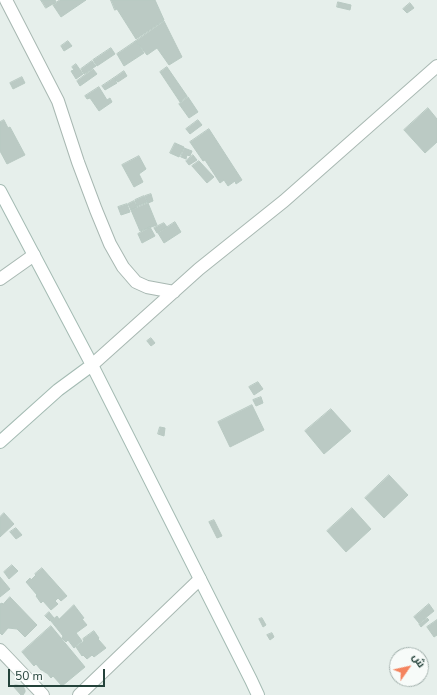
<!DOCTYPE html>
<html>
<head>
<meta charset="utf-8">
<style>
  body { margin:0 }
  #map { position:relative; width:437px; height:695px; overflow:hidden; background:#e6efeb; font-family:"Nunito Sans",Cairo,sans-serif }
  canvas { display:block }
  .north { position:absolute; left:389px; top:647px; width:40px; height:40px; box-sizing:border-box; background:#f7fbf9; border:1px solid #a3b1ad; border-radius:50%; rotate:56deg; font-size:11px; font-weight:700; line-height:16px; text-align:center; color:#24423a }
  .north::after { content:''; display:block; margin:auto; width:14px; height:18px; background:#f4845f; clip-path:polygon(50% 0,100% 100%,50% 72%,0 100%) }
  .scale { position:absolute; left:8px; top:669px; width:97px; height:18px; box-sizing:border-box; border:2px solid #24423a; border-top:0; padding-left:5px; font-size:12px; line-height:14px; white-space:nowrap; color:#24423a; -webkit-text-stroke:3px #f7fbf9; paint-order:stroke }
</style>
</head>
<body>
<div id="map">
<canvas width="437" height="695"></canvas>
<div class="north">ش</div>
<div class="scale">50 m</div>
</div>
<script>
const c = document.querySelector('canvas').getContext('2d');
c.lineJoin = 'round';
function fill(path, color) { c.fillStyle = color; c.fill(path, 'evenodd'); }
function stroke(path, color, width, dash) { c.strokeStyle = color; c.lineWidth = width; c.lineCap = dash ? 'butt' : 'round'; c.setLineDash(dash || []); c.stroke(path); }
const building = new Path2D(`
  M41,0H55L56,2L46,8Z
  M60,0H86L61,17L53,5Z
  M111,0H155L164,20L136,39L117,9L115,10Z
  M338,2L351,5L350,10L337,7Z
  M410,3L414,8L407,13L403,9Z
  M164,21L182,57L169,65L157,48L147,55L136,41Z
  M68,41L72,46L64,51L61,46Z
  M136,41L144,53L124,66L117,54Z
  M111,48L115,54L97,66L93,60Z
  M92,61L96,66L84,74L81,69Z
  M76,64L83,74L76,79L71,71L74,70L72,67Z
  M167,67L187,96L180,102L160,72Z
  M93,69L97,74L80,86L77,81Z
  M124,71L127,76L118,82L114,78Z
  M22,77L25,83L13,89L10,83Z
  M114,78L117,83L105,90L102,86Z
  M99,87L107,100L110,98L112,102L99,111L90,98L87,99L85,96Z
  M188,97L198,112L189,118L179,104Z
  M428,108L437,119V142L425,153L404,130Z
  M4,120L8,128L10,127L25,155L7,164L0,151V122Z
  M198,120L202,125L190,134L186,129Z
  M209,129L242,180L236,184L235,181L228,186L224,180L220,183L205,160L203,161L190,142Z
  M175,143L184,147L179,157L170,153Z
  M184,148L192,151L190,156L187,155L186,159L181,157Z
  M193,155L197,160L189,165L186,161Z
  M139,156L146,169L139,174L143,182L134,187L122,165Z
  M199,161L214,177L207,183L192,166Z
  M151,194L153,201L148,203L145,196Z
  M144,196L147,202L137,206L135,200Z
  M134,201L137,207L131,210L128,204Z
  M148,203L157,225L140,231L131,210Z
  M127,204L130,212L121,215L118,207Z
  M175,222L181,232L164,243L158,233Z
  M164,223L167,227L157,233L154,228Z
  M150,227L155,236L142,243L138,234Z
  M151,338L155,343L151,346L147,341Z
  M258,382L263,389L254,395L249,387Z
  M261,397L263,403L256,406L253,400Z
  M252,405L264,430L230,447L218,422Z
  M331,409L351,431L324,454L305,431Z
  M160,427L165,428L164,436L158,434Z
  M389,475L408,495L384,518L365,498Z
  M352,508L371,529L346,552L327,531Z
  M4,513L14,524L0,537V517Z
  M214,520L222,536L217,538L209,522Z
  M16,528L22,535L16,539L10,532Z
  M12,565L18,571L9,579L4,572Z
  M42,568L67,596L61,601L58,598L55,601L58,604L51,610L43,601L41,603L36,596L37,595L26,582L30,578L31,580L36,575L35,574Z
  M0,577L10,589L0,597Z
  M10,597L37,625L25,637L17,629L8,628L2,635L0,633V604L2,603L3,604Z
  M429,604L434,611L419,623L414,617Z
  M74,605L84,618L82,619L87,625L76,633L82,641L74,648L68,640L66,642L62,638L63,636L51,621L57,616L59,619Z
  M49,612L54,618L50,621L45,616Z
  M262,618L266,625L263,627L259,619Z
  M427,618L429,620L421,627L419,624Z
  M437,620V635L434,637L427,627Z
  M51,626L85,667L62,686L53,676L51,678L47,673H46L42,670H41L36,664L34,666L22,652Z
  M94,631L99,638L98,639L106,648L94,657L92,655L87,659L83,655L82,656L76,647L84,641L83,639Z
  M272,633L274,637L270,640L267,635Z
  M16,685L23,686L25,690V692L23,695H21L13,686Z`);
const street = new Path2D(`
  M6,0L58,101L78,162L96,210L110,244L123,267L136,282L147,287L174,292
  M0,279L34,255
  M92,365L199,269L284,201L437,66
  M0,650L43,695
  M79,695L200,579`);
const secondary = new Path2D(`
  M0,191L92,365L251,680L258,695
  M0,442L58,390L92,365`);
fill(building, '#bbcac4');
stroke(building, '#b8c9c2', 1);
stroke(street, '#a8b8b2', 14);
stroke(secondary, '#a4bbb3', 14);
stroke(street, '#fff', 12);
stroke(secondary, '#fff', 12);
</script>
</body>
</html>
